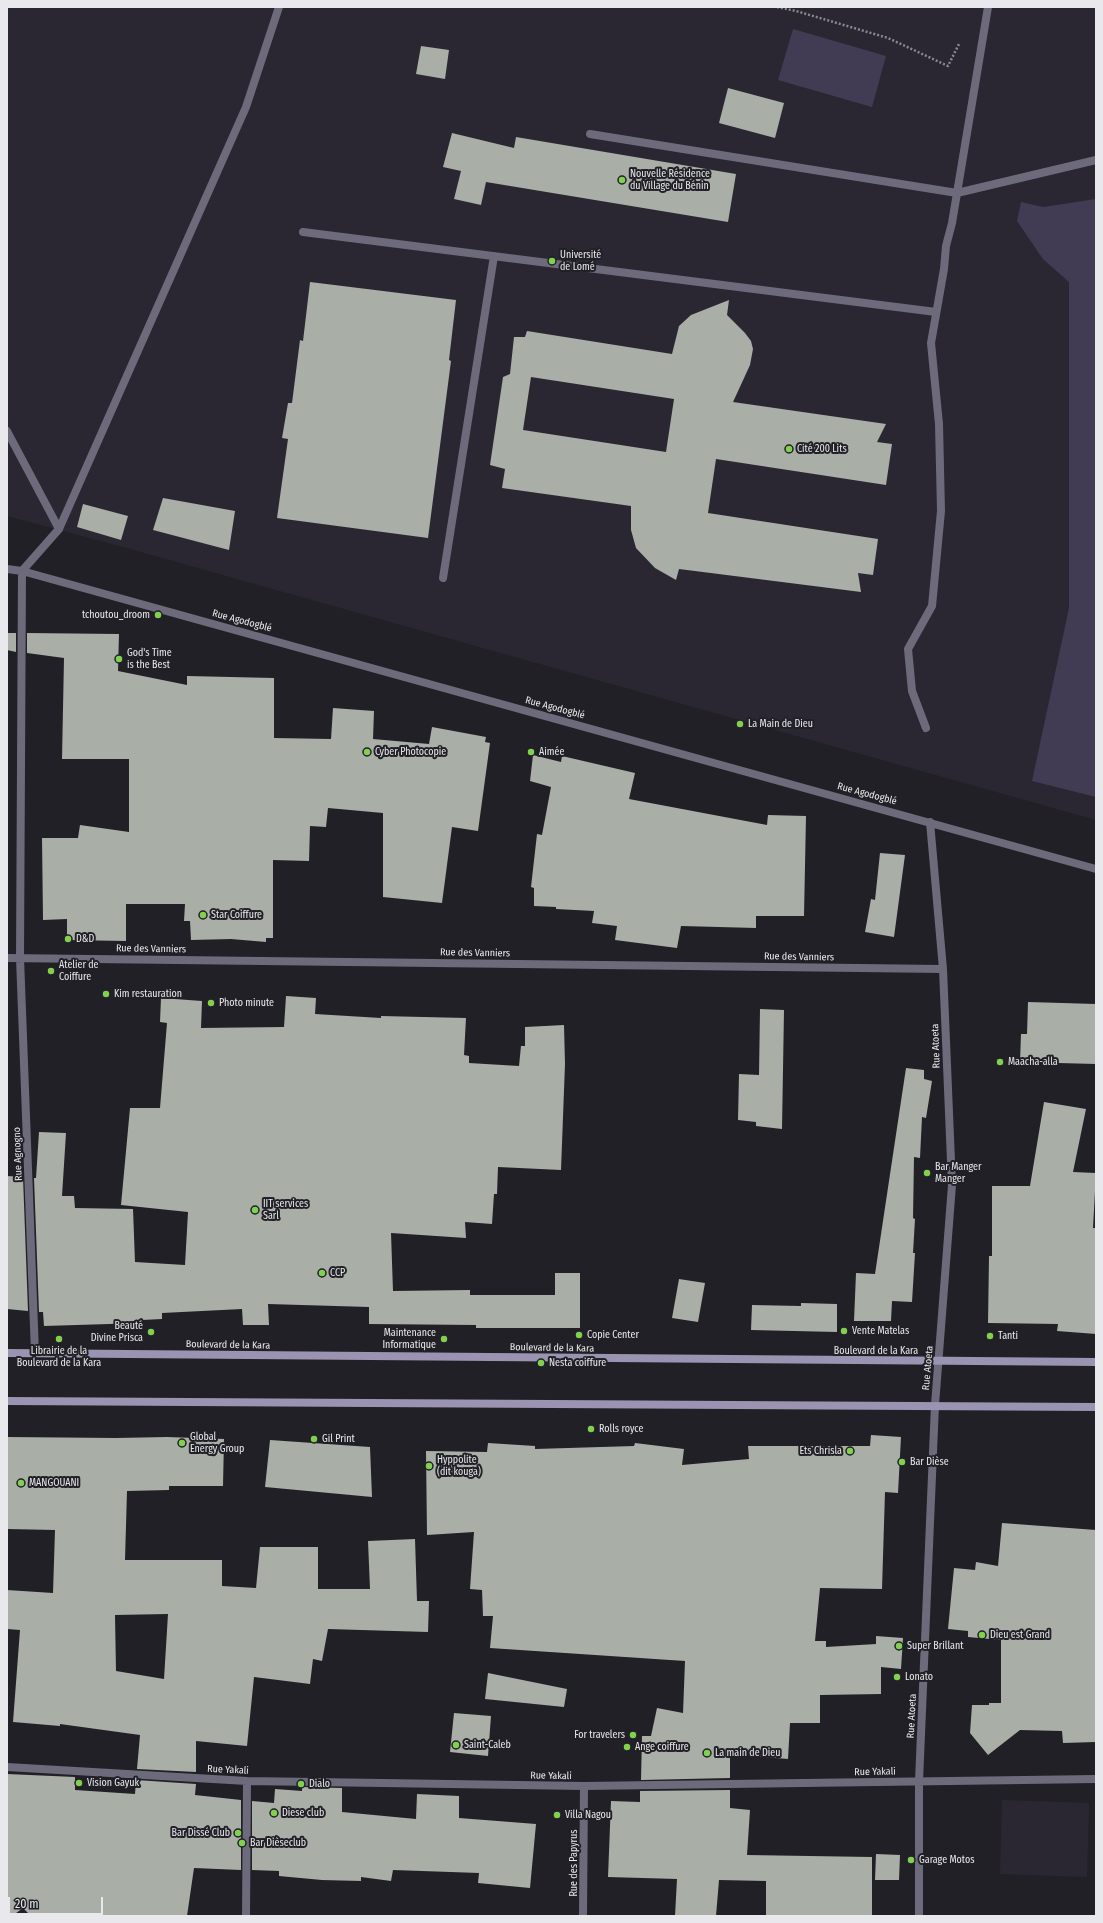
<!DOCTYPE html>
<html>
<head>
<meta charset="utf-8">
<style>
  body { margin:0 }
  #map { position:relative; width:1103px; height:1923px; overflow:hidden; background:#212026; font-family:"Fira Sans Condensed",sans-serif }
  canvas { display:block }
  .frame { position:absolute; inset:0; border:8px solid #e9e9ed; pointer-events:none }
  .scale { position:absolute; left:8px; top:1897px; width:95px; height:18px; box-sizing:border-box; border:2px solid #e9e9ed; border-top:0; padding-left:5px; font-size:12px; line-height:14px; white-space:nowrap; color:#e9e9ed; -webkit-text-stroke:3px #212026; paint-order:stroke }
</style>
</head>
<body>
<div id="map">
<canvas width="1103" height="1923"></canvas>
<div class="frame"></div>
<div class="scale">20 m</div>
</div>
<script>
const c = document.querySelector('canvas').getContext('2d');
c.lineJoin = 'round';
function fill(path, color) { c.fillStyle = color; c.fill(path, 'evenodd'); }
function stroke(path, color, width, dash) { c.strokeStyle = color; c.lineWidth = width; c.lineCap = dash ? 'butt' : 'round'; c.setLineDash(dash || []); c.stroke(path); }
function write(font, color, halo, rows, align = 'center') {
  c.font = font + ' "Fira Sans Condensed",sans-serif'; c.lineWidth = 4; c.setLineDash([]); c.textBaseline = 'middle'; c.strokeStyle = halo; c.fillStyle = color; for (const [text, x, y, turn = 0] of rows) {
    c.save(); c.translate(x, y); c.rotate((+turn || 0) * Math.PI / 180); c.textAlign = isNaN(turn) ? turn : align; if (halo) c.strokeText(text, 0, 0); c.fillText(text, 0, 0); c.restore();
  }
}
const built = new Path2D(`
  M7,7H1096V820L116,545L7,516Z
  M1002,1800L1089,1803L1087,1877L1000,1874Z`);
const green = new Path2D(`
  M793,29L886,56L872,107L778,80Z
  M1096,199V797L1032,781L1069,608V282L1043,259L1017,221L1021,202L1043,207Z`);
const building = new Path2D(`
  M421,46L449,50L445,79L416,74Z
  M728,88L784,103L775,138L719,123Z
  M452,133L514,148L516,137L736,174L728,222L486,182L481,205L454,199L461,171L443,167Z
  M310,282L456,300L449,360L451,361L428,538L277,518L288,439L282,438L288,403H292L300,340L303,341Z
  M729,300L727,315L745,333L751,341L753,349L750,365L733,402L886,424L877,442L892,444L886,485L716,459L708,513L878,539L873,575L858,573L861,592L679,569L676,580L655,568L636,548L631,530V506L502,488L505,469L490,465L503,377L510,374L514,337H525L527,331L672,354L679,326L691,315ZM531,377L674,399L666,452L523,430Z
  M163,498L235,511L229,550L153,530Z
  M83,504L128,516L121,540L77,527Z
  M7,633H16V652L7,650Z
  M27,633L119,634L118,671L187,685V676L274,678V738L331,739L333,708L374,711L373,739L429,744L432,727L486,737L485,742L490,743L478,831L452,827L442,903L383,897V813L328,808L326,827L310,826L309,861L273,860V938H266V942L231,939L191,940L190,921H184L185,904H126V941L67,940V919L43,920L42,838H78L80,825L129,832V759H62L64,658L27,653Z
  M533,755L561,762L562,756L635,773L629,799L767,825L768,815L806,816L804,916H756V928L681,926L677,948L615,940L617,926L592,923L594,911L556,909V907L534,906V888L531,887L537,834L542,835L551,787L530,781Z
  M880,853L905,855L894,937L865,932L871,899L875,900Z
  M286,996L316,998L315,1014L381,1018V1016L466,1018L464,1055L469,1056V1063L519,1066L521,1046H525V1027L564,1025L565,1064L561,1170L498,1167L497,1194H494L492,1224L465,1222L466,1238L391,1233L393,1291L470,1290V1295H555V1273H580V1328H476V1325L369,1324V1307L268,1304L269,1325H243L242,1309L162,1313V1319L142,1320V1323L44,1326L43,1312H39L34,1178H36L39,1132L66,1133L62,1196H74L75,1208L133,1209L135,1262L185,1265L188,1212L121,1205L130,1108H160L167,1023L160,1022L161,998L202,1001L201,1028L284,1027Z
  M1028,1002L1096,1004V1064L1020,1062L1021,1034H1027Z
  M760,1009L784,1010L782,1129L756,1126V1122L738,1120L739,1074L759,1075Z
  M906,1068L924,1070V1079L932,1081L926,1118L922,1117L920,1158L914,1157L913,1218L915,1219L913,1253H915L912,1302L892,1301L891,1321H854L856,1273L875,1274Z
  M1044,1102L1086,1109L1073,1172L1096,1173L1093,1228H1096V1334L1057,1331L1058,1324L988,1323L989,1256H992V1186H1030Z
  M7,1176L23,1177L28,1311L7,1309Z
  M679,1279L705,1283L698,1322L672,1318Z
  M801,1303L837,1304V1332L751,1330L752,1305L801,1306Z
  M871,1435L901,1437L898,1493L885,1492L882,1589L820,1588L815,1641H826V1647L876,1644V1636L903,1638L901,1669L881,1667V1694L820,1695V1723H790L788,1759L730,1754V1778L641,1780L642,1736H651L657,1708L683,1713L685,1661L490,1648L493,1616H483L482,1590L470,1589L474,1532L427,1535L426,1451L487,1452L488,1443L535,1446V1449L634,1446L635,1443L684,1449L682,1465L749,1459L748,1446H870Z
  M7,1437L116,1438L167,1437L224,1439L223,1486H169V1490L127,1491L125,1560H222V1586L256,1588L260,1547H318V1589H370L368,1541L415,1539L417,1601H429L428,1632L328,1629L322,1661L313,1659L310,1684L254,1677L247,1746L196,1741V1772L137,1769L140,1735L60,1724V1726L13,1722L20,1630L7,1629V1590L53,1593L55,1530L7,1529ZM168,1614L164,1679L116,1671L115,1615Z
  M270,1440L370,1447L372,1497L265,1487Z
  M1002,1523L1096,1530V1742L1063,1743L1062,1731L1020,1730L988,1755L970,1733L972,1705H989V1703H1001V1640L968,1637V1631L948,1629L954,1568L975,1570L976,1562L998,1566Z
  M488,1673L567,1689L564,1707L485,1699Z
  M454,1713L491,1716L488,1756L450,1752Z
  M7,1774L75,1777V1790L135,1794L136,1780L196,1784L195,1795L241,1800V1870L194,1868L187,1916H31L23,1908L12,1916H7Z
  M302,1787L342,1788V1812L416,1819L417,1794L459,1796V1818L536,1824L530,1888L478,1883L479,1873L393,1870L391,1881L361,1877V1881L322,1880L279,1876V1871L252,1870V1801L274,1803L275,1789L302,1791Z
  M730,1790V1808L750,1810L747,1855L872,1857V1916H766V1881L719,1880L716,1916H675L677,1879L608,1877L611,1801L640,1802V1791Z
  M876,1854L900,1855L899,1880H875Z`);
const path = new Path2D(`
  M777,7L796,11L888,38L948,66L959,44`);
const service = new Path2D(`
  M590,134L957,193L1096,160
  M7,431L59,529
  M22,571L59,529L246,107L279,7
  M926,728L912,691L908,649L932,606L941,511L939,424L931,343L944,269L946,246L952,223L988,7`);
const minor = new Path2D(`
  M303,232L936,312
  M7,569L22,571L1096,869
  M22,571L20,958L35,1353
  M443,578L494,256
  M7,958L943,969
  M7,1767L247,1781L584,1786L1096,1779
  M246,1916L247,1781
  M583,1916L584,1786
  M919,1916V1781L935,1405L952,1185L943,969L930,822`);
const secondary = new Path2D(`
  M7,1353L1096,1362
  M7,1401L1096,1407`);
const markers = [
  [622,180,4,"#81d050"],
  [552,261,4,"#81d050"],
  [789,449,4,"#81d050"],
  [158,615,4,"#81d050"],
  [119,659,4,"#81d050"],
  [740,724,4,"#81d050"],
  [367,752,4,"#81d050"],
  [531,752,4,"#81d050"],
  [203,915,4,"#81d050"],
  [68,939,4,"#81d050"],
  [51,971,4,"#81d050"],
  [106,994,4,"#81d050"],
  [211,1003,4,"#81d050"],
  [1000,1062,4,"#81d050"],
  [927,1173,4,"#81d050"],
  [255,1210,4,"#81d050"],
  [322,1273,4,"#81d050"],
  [844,1331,4,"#81d050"],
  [151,1332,4,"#81d050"],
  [579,1335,4,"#81d050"],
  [990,1336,4,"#81d050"],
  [59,1339,4,"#81d050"],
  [444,1339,4,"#81d050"],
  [541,1363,4,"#81d050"],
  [591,1429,4,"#81d050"],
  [314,1439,4,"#81d050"],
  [182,1443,4,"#81d050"],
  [850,1451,4,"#81d050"],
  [902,1462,4,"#81d050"],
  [429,1466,4,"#81d050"],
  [21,1483,4,"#81d050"],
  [982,1635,4,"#81d050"],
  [899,1646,4,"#81d050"],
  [897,1677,4,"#81d050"],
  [633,1735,4,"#81d050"],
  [456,1745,4,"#81d050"],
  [627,1747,4,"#81d050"],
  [707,1753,4,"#81d050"],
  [79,1783,4,"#81d050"],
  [301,1784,4,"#81d050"],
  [274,1813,4,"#81d050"],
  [557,1815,4,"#81d050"],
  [238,1833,4,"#81d050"],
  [242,1843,4,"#81d050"],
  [911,1860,4,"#81d050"]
];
const poiNames = [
  ["Nouvelle Résidence",630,174],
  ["du Village du Bénin",630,186],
  ["Université",560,255],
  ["de Lomé",560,267],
  ["Cité 200 Lits",797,449],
  ["tchoutou_droom",150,615,"right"],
  ["God's Time",127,653],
  ["is the Best",127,665],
  ["La Main de Dieu",748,724],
  ["Cyber Photocopie",375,752],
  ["Aimée",539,752],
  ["Star Coiffure",211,915],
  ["D&D",76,939],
  ["Atelier de",59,965],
  ["Coiffure",59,977],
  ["Kim restauration",114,994],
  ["Photo minute",219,1003],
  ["Maacha-alla",1008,1062],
  ["Bar Manger",935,1167],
  ["Manger",935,1179],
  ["IIT services",263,1204],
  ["Sarl",263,1216],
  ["CCP",330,1273],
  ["Beauté",143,1326,"right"],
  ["Divine Prisca",143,1338,"right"],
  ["Vente Matelas",852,1331],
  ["Maintenance",436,1333,"right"],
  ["Informatique",436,1345,"right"],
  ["Copie Center",587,1335],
  ["Tanti",998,1336],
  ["Librairie de la",59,1351,"center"],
  ["Boulevard de la Kara",59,1363,"center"],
  ["Nesta coiffure",549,1363],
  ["Rolls royce",599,1429],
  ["Global",190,1437],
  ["Energy Group",190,1449],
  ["Gil Print",322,1439],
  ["Ets Chrisla",842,1451,"right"],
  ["Hyppolite",437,1460],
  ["(dit kouga)",437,1472],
  ["Bar Dièse",910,1462],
  ["MANGOUANI",29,1483],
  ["Dieu est Grand",990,1635],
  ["Super Brillant",907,1646],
  ["Lonato",905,1677],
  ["For travelers",625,1735,"right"],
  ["Saint-Caleb",464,1745],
  ["Ange coiffure",635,1747],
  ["La main de Dieu",715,1753],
  ["Vision Gayuk",87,1783],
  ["Dialo",309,1784],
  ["Diese club",282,1813],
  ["Villa Nagou",565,1815],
  ["Bar Dissé Club",230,1833,"right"],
  ["Bar Dièseclub",250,1843],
  ["Garage Motos",919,1860]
];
const streetNames = [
  ["Rue Agodogblé",242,621,15],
  ["Rue Agodogblé",555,708,15],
  ["Rue Agodogblé",867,794,15],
  ["Rue des Vanniers",151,949,1],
  ["Rue des Vanniers",475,953,1],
  ["Rue des Vanniers",799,957,1],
  ["Rue Atoeta",936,1046,-92],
  ["Rue Agnogno",18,1154,-92],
  ["Boulevard de la Kara",228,1345,1],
  ["Boulevard de la Kara",552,1348,1],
  ["Boulevard de la Kara",876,1351],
  ["Rue Atoeta",928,1368,-85],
  ["Rue Atoeta",912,1716,-87],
  ["Rue Yakali",228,1770,3],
  ["Rue Yakali",875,1772,-1],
  ["Rue Yakali",551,1776,1],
  ["Rue des Papyrus",574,1863,-90]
];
fill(built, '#2a2733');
fill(green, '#413c54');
fill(building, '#a9aea7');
stroke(path, '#8a898e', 2.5, [2, 2]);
stroke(service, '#6d6a7c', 8);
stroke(minor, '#6d6a7c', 8);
stroke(secondary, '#9a93b1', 8);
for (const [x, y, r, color] of markers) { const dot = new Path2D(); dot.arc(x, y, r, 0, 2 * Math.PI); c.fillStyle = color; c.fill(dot); stroke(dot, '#212026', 1.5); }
write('10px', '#e9e9ed', '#212026', poiNames, 'left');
write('10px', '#e9e9ed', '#212026', streetNames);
</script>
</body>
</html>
